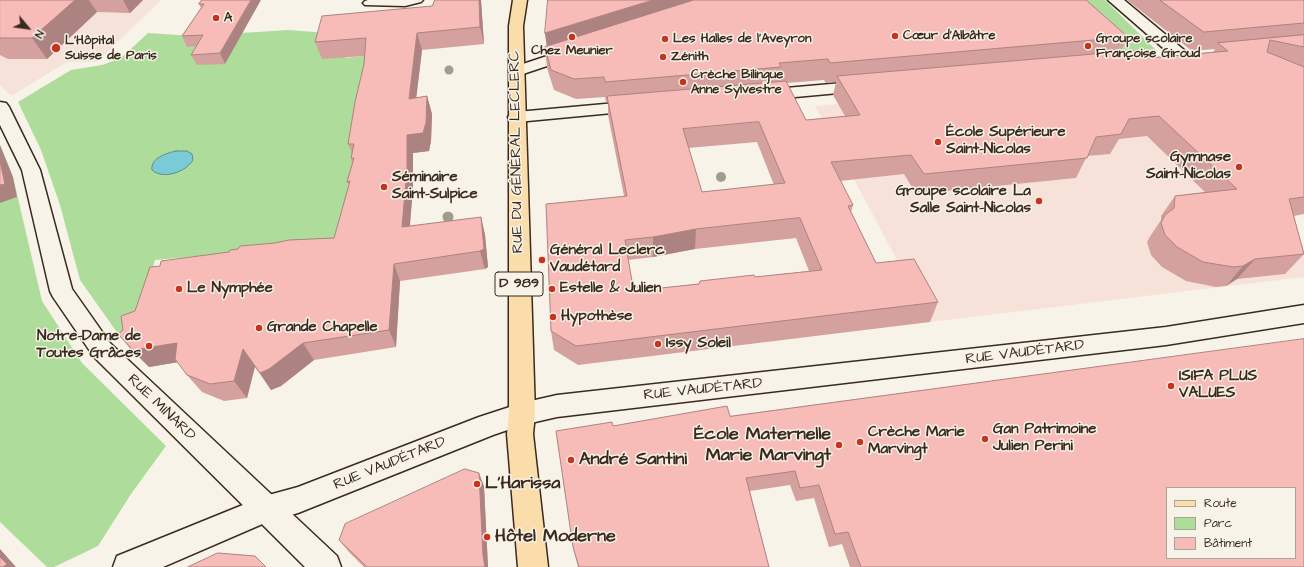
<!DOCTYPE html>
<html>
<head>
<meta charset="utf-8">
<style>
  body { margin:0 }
  #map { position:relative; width:1304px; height:567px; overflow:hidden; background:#f7f3e8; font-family:"Architects Daughter",sans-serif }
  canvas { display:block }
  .legend { position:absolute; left:1166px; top:487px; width:130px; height:72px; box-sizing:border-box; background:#f7f3e8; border:1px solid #aca397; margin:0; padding:5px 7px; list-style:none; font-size:12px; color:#3b2a1e }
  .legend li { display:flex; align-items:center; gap:8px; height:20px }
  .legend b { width:20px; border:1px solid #aca397 }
  .north { position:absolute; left:8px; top:8px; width:40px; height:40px; -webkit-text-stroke:3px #f7f3e8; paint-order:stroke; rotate:119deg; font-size:11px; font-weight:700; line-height:16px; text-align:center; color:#3b2a1e }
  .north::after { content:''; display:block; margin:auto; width:14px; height:18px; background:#3b2a1e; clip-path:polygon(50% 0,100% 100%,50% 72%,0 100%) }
</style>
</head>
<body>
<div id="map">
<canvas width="1304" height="567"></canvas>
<ul class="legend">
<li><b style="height:5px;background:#faddab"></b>Route</li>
<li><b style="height:11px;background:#aedc9b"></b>Parc</li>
<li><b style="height:11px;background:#f7bbb8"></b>Bâtiment</li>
</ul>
<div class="north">N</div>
</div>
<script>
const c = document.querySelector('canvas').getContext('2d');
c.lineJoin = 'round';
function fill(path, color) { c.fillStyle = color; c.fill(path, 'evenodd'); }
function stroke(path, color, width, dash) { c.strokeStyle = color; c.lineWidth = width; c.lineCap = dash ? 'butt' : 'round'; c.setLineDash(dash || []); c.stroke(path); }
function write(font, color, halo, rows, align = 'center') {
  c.font = font + ' "Architects Daughter",sans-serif'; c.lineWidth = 3; c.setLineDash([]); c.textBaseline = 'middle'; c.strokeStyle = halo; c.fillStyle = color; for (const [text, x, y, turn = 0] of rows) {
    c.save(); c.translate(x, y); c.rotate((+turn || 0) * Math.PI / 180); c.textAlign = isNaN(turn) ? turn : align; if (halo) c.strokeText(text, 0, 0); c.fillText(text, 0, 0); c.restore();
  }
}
const built = new Path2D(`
  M0,0H161L97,62H67L11,96L0,85Z
  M1243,67L1292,247L1304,252V277L930,322L815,106Z`);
const green = new Path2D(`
  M1056,0H1105L1157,51L1114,54Z
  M288,30L328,33L346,58L379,54L352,239L248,252L155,260L144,300L163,318L121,338L80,280L60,205L41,150L18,102L71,70L102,65L121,58L148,33L194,36Z
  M0,145L13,177L42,301L82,363L166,446L131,494L98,546L54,567H47L0,522Z`);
const water = new Path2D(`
  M176,151H187L192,154L193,160C186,172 163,180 152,170C150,158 167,153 176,151Z`);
const lane = new Path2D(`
  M368,0H423L421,2L405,6L365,5L363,3L365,1Z`);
const street = new Path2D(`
  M1108,0H1124L1190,55L1192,58L1190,61H1178Z
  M574,47L580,49L582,52L580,55L517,76L511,74L509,71L511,68Z
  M865,81L871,82L873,86L871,90L763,100L757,99L755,95L757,91L763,90Z
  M638,101L644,102L647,106L644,110L517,122L511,121L508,117L511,113L517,112Z
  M0,102L6,103L9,107L40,170L72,289L110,343L337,556L341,567H305L94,357L53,297L50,291L22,170L0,125Z`);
const secondary = new Path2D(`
  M1304,305V323L1166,345L557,417L522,425L493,435L298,513L267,522L163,567H113L117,556L265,496L298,487L479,417L522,403L557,395L1166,327Z`);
const primary = new Path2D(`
  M513,0H527L523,26L535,414L533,434L548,567H518L507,434L509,414V26Z`);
const trees = [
  [449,70,4.5],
  [721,177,5],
  [448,217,5.5]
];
const wall = new Path2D(`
  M0,0H143L130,13L97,12L47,59H8L0,55Z
  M202,0L225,64L197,65L191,55L196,46L187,47L182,36L201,8L199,4Z
  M435,0H481L484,44L422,50L416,98L427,96L432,114L431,141L429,151L413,153V188L410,226L481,217L485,235L488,267L485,269L400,281L396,347L314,360L281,386L271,390L255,367L247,398L224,401L202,392L187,375L178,362L149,367L133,352L118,334L123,330L135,311L160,266L229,252L275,243L334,238L349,185L347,182L352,163L351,158L352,153L348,144L364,64L365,56L322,59L315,42L432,6Z
  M1127,0H1304V214L1294,216L1304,254L1285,274L1237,279L1226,286L1216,287L1186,281L1162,267L1151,255L1147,242L1151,235L1161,220V216L1175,196L1205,192L1147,136L1119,139L1110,154L1087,156L1076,178L916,194L904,174L840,181L853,205L851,212L876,263L938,302L930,322L578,365L554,350L551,331L624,196L608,115V102L606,103L605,97L576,99L554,90L547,68L545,47H547L545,33L1128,37L1120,52L1149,58L1213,52L1215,49L1192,51ZM824,80L826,83L836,82L833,95L845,116L806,120L787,83ZM757,142L774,185L702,192L688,148ZM796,238L809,271L661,288L633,287L628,260L653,257L695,249Z
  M730,416L1304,567H850L842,544L829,547L814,498L796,501L790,485L750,491L769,567H578L573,547L613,426Z
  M484,486L488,567H364L349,552L339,540Z`);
const shadedWall = new Path2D(`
  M75,0H89L97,12L47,59L32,38Z
  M123,0H143L130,13Z
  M251,0H261L225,64L220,53Z
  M479,0H481L484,44L480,27Z
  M653,0H718L548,54L545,33Z
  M417,33L422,50L414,117L409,99Z
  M427,96L432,114L431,141L429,151L413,153V188L408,245L402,227L407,135Z
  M0,145L13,177L17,197L0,203Z
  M481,217L485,235L488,267L485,269L480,251Z
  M696,229L695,249L653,257V237Z
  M1255,259L1237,279L1226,286L1243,266Z
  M394,264L400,281L396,347L389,330Z
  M177,343L191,360L149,367L133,350Z
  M303,343L314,360L281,386L271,390L260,373Z
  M243,349L255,366L247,398L234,381Z
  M479,473L484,486L488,567H485L483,556Z
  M0,549L16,567H3L0,557Z`);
const building = new Path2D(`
  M0,0H75L32,38H0Z
  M202,0H251L220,53L191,55L203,35L182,36L204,4H199Z
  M435,0H479L480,27L417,33L409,99L427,96L426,123L423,133L407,135V170L402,227L481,217L484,249L480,251L394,264L389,330L303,343L269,369L260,373L243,349L234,381L210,384L187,375L175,359L177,343L133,350L118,334L123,330L121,316L135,311L150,267L160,266L161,261L229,252L230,250L238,249L240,246L275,243L289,240L334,238L350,181L347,182L354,158H351L354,144H348L355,102L364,64L366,38L315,42L322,16L432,6Z
  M548,0H653L545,33Z
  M694,0H1086L1128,37L830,63L828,59L779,63L781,67L605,82L604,77L574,79L551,70L545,47Z
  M1160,0H1304V23L1204,32Z
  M1304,35V47L1270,40L1267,52L1304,67V197L1289,199L1304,254L1255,259L1243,266L1233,267L1203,262L1177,247L1165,235L1161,223L1165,215L1174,208L1175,196L1237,189L1159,116L1129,119L1121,134L1096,137L1087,158L924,174L911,155L831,162L853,205L848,206L876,263L914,259L938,302L576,346L551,331L546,204L627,196L607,96L786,81L806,120L860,115L837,76L1140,50L1149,58L1228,51L1218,43ZM759,122L785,183L702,192L683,129ZM800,218L822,270L755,277L754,275L700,281L699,284L661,288L660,285L633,287L625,240L653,237L696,229Z
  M0,161L5,184L0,185Z
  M1304,339V567H861L848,532L835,534L819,485L800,488L795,471L746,478L769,567H579L573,547L556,431L612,422L613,426L727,406L730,416ZM1167,488H1295V558H1167Z
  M465,469L479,473L483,556L485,567H367L339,540L345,524Z
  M218,553L255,556L266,567H188Z
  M0,557L7,564L3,567H0Z`);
const markers = [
  [216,18,4,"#c8321e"],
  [895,36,4,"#c8321e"],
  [572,37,4,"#c8321e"],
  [665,39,4,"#c8321e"],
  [1088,46,4,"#c8321e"],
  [56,48,5,"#c8321e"],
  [663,57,4,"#c8321e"],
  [683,82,4,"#c8321e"],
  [938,142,4,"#c8321e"],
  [1239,167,4,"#c8321e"],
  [384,187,4,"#c8321e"],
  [1039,201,4,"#c8321e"],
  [542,260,4,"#c8321e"],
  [179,289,4,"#c8321e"],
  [552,289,4,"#c8321e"],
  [553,317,4,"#c8321e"],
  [259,328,4,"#c8321e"],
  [658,344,4,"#c8321e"],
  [149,346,4,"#c8321e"],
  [1171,386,4,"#c8321e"],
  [985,439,4,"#c8321e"],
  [860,442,4,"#c8321e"],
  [839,445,4,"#c8321e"],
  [571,460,4,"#c8321e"],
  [477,484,4,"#c8321e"],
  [487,537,4,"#c8321e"]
];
const farPoinames = [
  ["A",224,18],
  ["Cœur d'Albâtre",903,36],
  ["Les Halles de l'Aveyron",673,39],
  ["Groupe scolaire",1096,39],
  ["Françoise Giroud",1096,54],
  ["L'Hôpital",65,41],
  ["Suisse de Paris",65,56],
  ["Chez Meunier",572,51,"center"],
  ["Zénith",671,57],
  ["Crèche Bilingue",691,75],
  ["Anne Sylvestre",691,90]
];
const shields = [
  [519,284,48]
];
const shieldNames = [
  ["D 989",519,284]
];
const poiNames = [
  ["École Supérieure",946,133],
  ["Saint-Nicolas",946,150],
  ["Gymnase",1231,158,"right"],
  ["Saint-Nicolas",1231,175,"right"],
  ["Séminaire",392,178],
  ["Saint-Sulpice",392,195],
  ["Groupe scolaire La",1031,192,"right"],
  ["Salle Saint-Nicolas",1031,209,"right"],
  ["Général Leclerc",550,251],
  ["Vaudétard",550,268],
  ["Le Nymphée",187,289],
  ["Estelle & Julien",560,289],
  ["Hypothèse",561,317],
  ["Grande Chapelle",267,328],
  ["Notre-Dame de",141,337,"right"],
  ["Toutes Grâces",141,354,"right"],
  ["Issy Soleil",666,344],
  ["ISIFA PLUS",1179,377],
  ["VALUES",1179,394],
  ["Gan Patrimoine",993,430],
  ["Julien Perini",993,447],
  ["Crèche Marie",868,433],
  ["Marvingt",868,450]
];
const streetNames = [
  ["RUE DU GÉNÉRAL LECLERC",517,152,-91],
  ["RUE VAUDÉTARD",1025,353,-7],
  ["RUE VAUDÉTARD",703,390,-6],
  ["RUE MINARD",161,408,44],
  ["RUE VAUDÉTARD",390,464,-22]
];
const nearPoinames = [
  ["École Maternelle",831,435,"right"],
  ["Marie Marvingt",831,456,"right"],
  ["André Santini",579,460],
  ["L'Harissa",485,484],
  ["Hôtel Moderne",495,537]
];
fill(built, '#f7e2da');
fill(green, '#aedc9b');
fill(water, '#7bcbd7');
stroke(water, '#618b8d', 1);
stroke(lane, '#3b2a1e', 3);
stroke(street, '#3b2a1e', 3);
stroke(secondary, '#3b2a1e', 3);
stroke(primary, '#3b2a1e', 3);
fill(lane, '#f7f3e8');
fill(street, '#f7f3e8');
fill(secondary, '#f7f3e8');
fill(primary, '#faddab');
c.fillStyle = '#a09d8a';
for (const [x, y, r] of trees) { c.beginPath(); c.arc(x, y, r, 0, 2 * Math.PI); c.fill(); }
fill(wall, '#d4a19e');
fill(shadedWall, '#ad8381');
fill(building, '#f7bbb8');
stroke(building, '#ad8381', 1);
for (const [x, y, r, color] of markers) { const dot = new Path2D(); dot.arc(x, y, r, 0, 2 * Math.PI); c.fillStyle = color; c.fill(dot); stroke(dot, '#f7f3e8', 1.5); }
write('bold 13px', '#3b2a1e', '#f7f3e8', farPoinames, 'left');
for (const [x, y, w] of shields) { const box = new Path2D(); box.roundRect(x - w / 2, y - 12, w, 24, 3); c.fillStyle = '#f7f3e8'; c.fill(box); stroke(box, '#3b2a1e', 1); }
write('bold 14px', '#3b2a1e', null, shieldNames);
write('bold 15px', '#3b2a1e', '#f7f3e8', poiNames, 'left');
write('15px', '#3b2a1e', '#f7f3e8', streetNames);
write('bold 18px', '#3b2a1e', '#f7f3e8', nearPoinames, 'left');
</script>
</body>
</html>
